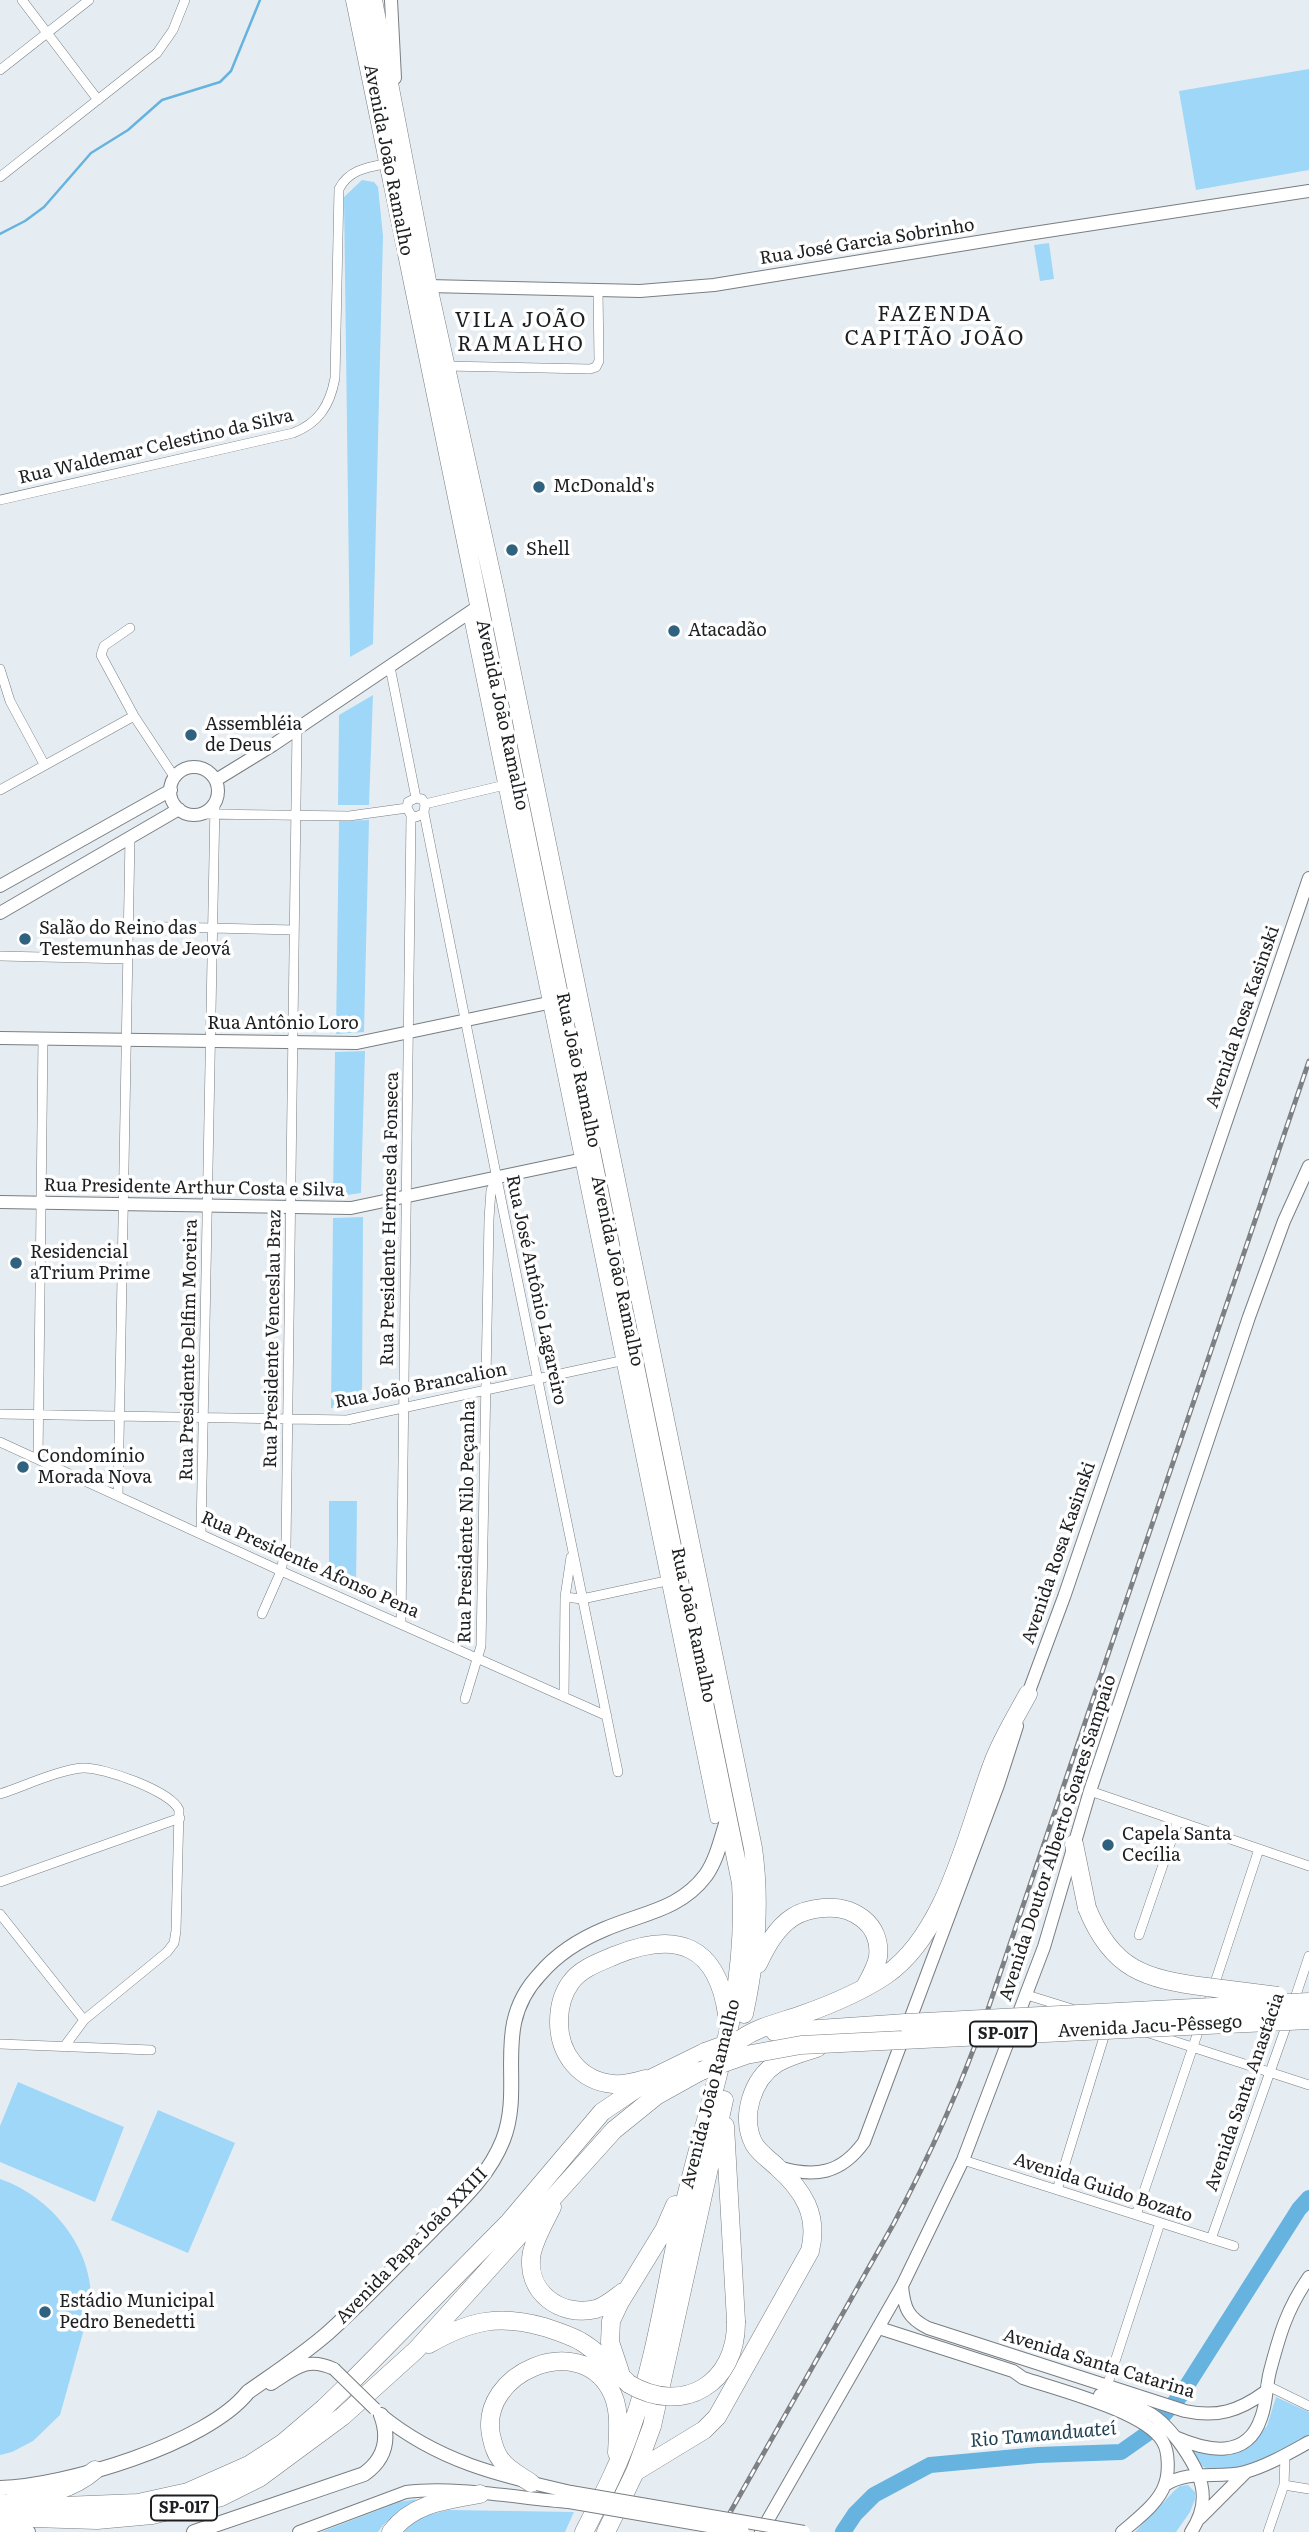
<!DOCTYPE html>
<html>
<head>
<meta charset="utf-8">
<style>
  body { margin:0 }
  canvas { display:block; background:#e6edf2 }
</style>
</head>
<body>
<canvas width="1309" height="2532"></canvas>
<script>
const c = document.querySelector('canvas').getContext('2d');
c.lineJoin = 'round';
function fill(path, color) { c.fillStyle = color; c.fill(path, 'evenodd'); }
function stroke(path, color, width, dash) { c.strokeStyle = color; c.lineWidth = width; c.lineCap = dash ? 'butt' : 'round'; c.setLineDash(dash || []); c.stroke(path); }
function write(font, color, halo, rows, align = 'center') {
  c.font = font + ' Literata,serif'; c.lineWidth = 7; c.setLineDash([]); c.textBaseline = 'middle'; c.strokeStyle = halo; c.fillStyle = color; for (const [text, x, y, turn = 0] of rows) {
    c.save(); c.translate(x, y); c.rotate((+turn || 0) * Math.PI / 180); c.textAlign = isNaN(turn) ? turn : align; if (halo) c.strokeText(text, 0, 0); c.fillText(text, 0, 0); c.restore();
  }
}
const green = new Path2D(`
  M1309,69V170L1196,190L1179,91Z
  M362,180L374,182L378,187L383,236L373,644L350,657L344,197Z
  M1049,243L1054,279L1040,281L1034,245Z
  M373,695L369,805H338L339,715Z
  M369,820L364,1032L336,1034L339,821Z
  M365,1051L361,1193L333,1197L335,1052Z
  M363,1217L362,1404L331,1408L333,1218Z
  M329,1501H357L356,1592L329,1581Z
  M18,2082L124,2127L95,2202L0,2162V2126Z
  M158,2110L235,2143L188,2253L111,2220Z
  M0,2179C51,2196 94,2249 91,2304L60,2415L33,2441L12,2452L0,2455Z
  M1276,2397L1309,2412V2437C1285,2449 1228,2484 1202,2466C1196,2462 1191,2454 1187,2449L1245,2448L1267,2426Z
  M1188,2485L1195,2492V2499L1190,2512L1176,2532H1135L1175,2490L1180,2486Z
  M417,2499L383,2525L378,2532H321L399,2502Z
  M449,2510L574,2512L565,2532H401L410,2519Z`);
const stream = new Path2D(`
  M0,234L25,221L44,207L91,153L128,130L162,100L220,82L231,71L260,0`);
const river = new Path2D(`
  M843,2532L855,2514L874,2495L930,2465L1038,2455L1121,2452L1148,2433L1181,2395L1299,2209L1309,2198`);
const street = new Path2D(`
  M22,0L98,100
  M0,70L89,0
  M0,177L157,53L173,30L185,0
  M446,366L590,369L596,367L599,361L598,290
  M0,500L293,433C319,423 330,405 335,378L339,189C349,169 369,167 389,163
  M468,615L715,1819
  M130,628L104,646L101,655L134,716L175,778
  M390,667L416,798
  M0,669L10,701L44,764
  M0,790L134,716
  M425,804L509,784
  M424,813L416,817L411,815L407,808L408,802L416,798L422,799L425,804L424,813L505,1219L618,1772
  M201,814L349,816L407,808
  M128,926L294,930
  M0,956L128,959
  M0,1414L347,1420L625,1360
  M0,1442L281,1571L607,1716
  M38,1459L43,1039
  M118,1496L130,837
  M201,1533L215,803
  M565,1597L582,1599L671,1580
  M262,1614L281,1571L286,1546L297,729
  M401,1623L411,815
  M564,1697L565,1597L571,1557
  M465,1699L481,1646L489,1219L491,1190L497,1178
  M1090,1791L1309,1866
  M0,1794C22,1787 61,1769 83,1768C103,1767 171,1791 179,1810L176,1931L174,1943L167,1952L84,2020L64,2047
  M0,1882L180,1818
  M0,1914L84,2020
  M1139,1935L1178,1821
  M1027,1995L1072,2009
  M1293,2004L1309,1956
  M1206,2010L1259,1849
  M1149,2033L1309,2085
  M0,2044L151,2050
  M963,2160L1234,2246
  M1057,2190L1107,2027
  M1136,2215L1201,2023
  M1211,2239L1288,2021
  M1266,2385L1309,2406
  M1107,2386L1160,2223
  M1284,2485L1309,2489
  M1268,2532L1284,2485L1285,2455`);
const secondary = new Path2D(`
  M391,0L395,78
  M428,286L640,291L714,285L1021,235L1309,191
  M170 791a24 24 0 1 1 48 0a24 24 0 1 1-48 0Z
  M216,780L273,745L479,606
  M0,886L171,790
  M0,913L179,809
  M0,1038L357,1043L548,1003L562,1006
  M0,1202L351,1208L593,1157
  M1025,1702L1064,1597L1309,878
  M778,2167C815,2178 841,2174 864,2142L998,1785L1017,1726
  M902,2286C904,2308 908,2318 928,2328L1185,2411C1217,2418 1239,2411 1265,2392
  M879,2328L1013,2371L1023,2378C1056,2389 1147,2412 1163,2442C1169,2452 1169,2473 1165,2484C1159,2503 1137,2519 1122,2532
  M271,2384C295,2369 306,2356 334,2369
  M1100,2395C1115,2401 1133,2404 1147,2412C1160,2418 1170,2430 1179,2442C1200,2471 1214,2498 1191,2532
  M380,2414C437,2461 499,2476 571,2492
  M1175,2437C1207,2451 1247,2460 1261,2418C1267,2403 1266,2386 1270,2371C1280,2333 1287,2309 1309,2277
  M1165,2485C1190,2469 1218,2479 1245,2472C1267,2466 1289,2453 1309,2442
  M1200,2518L1246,2472
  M299,2532L406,2492C456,2486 518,2498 569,2502
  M761,2532L902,2286L963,2160L1044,1947L1090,1791L1249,1317L1284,1221L1309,1166`);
const primary = new Path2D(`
  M0,2488C65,2486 207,2444 248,2392C275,2373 304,2354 329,2332C364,2300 397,2265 431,2231C458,2203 488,2178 503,2140C525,2083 490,2027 540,1974C557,1954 581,1939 605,1929C642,1913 680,1910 706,1875C717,1859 721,1839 727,1821
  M0,2530L28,2532
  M194,2532L364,2474C385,2459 390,2439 381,2415`);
const highway = new Path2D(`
  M355,0L741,1883C748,1996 714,2082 688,2189C668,2267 659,2349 632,2426C620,2463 602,2497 584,2532
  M373,0L428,286L496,595L753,1848C761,1904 756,1959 744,2014
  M1074,1844L1087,1908
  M758,1964C766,1947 776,1928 793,1917C802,1911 813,1909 823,1908C853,1905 882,1924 878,1957C876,1968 870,1977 865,1987
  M775,2032L906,2023
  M741,2039C760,2026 782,2022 804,2014C832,2004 861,1992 886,1975C948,1932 968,1827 994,1760C1003,1737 1016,1716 1028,1694
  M645,2079C635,2082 624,2085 613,2084C580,2081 559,2054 559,2022C559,2008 562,1994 571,1982C581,1968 600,1962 616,1955C678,1930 717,1946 727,2014
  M725,2126L736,2321
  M552,2207C545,2221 536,2236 532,2252C524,2291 560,2318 596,2309C606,2306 615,2298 623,2292
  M429,2344C469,2321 498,2314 544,2327C556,2331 569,2335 580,2341C599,2352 613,2369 629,2384
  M620,2372L610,2342L611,2321L620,2302L664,2230L675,2205
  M635,2472L704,2430L717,2417L810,2251C819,2215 803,2190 777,2167C769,2159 760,2154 754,2144C740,2117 752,2079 777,2063C789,2056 804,2052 817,2048
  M531,2483C521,2476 508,2470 501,2460C495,2453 493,2444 491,2435C479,2373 578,2331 610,2389C621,2408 618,2431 617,2453
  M15,2498C45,2495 72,2490 95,2470
  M0,2503L39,2507L138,2503L188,2492L249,2465L283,2443L324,2408L352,2381L509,2222L602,2112L652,2078L705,2052
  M0,2517L97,2520L152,2515L221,2497L259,2478L343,2416L416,2350L614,2130L656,2096L701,2071
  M391,2532C413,2503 446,2500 480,2494
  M606,2532L635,2472L652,2426L724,2100`);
const rail = new Path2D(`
  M719,2532L894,2223C929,2157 960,2089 985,2018L1309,1061`);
const secondaryBridge = new Path2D(`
  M334,2369L375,2409
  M571,2492L804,2532
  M569,2502L743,2532`);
const highwayBridge = new Path2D(`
  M1087,1908C1112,1970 1145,1979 1207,1987C1230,1990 1254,1993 1278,1996
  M906,2023L1309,2002
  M705,2052L741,2039
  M701,2071L746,2055L801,2045L1309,2020
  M629,2384C683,2416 737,2384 736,2321`);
const markers = [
  [539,487,7,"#2e627e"],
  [512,550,7,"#2e627e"],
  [674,631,7,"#2e627e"],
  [191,735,7,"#2e627e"],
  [25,939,7,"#2e627e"],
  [16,1263,7,"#2e627e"],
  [23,1467,7,"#2e627e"],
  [1108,1845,7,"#2e627e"],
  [45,2312,7,"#2e627e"]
];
const shields = [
  [1003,2034,66],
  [184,2508,66]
];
const shieldNames = [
  ["SP-017",1003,2034],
  ["SP-017",184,2508]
];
const streetNames = [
  ["Avenida João Ramalho",388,160,79],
  ["Rua José Garcia Sobrinho",867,242,-9],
  ["Rua Waldemar Celestino da Silva",156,447,-13],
  ["Avenida João Ramalho",502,715,78],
  ["Avenida Rosa Kasinski",1243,1017,-71],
  ["Rua Antônio Loro",283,1024],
  ["Rua João Ramalho",578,1070,78],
  ["Rua Presidente Arthur Costa e Silva",194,1188,1],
  ["Rua Presidente Hermes da Fonseca",390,1219,-89],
  ["Avenida João Ramalho",617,1271,78],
  ["Rua José Antônio Lagareiro",536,1290,78],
  ["Rua Presidente Venceslau Braz",273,1339,-89],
  ["Rua Presidente Delfim Moreira",189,1350,-89],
  ["Rua João Brancalion",421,1386,-11],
  ["Rua Presidente Nilo Peçanha",467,1522,-89],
  ["Avenida Rosa Kasinski",1059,1553,-71],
  ["Rua Presidente Afonso Pena",310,1565,24],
  ["Rua João Ramalho",693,1625,78],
  ["Avenida Doutor Alberto Soares Sampaio",1058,1838,-72],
  ["Avenida Jacu-Pêssego",1150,2027,-3],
  ["Avenida Santa Anastácia",1245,2092,-71],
  ["Avenida João Ramalho",711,2094,-76],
  ["Avenida Guido Bozato",1103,2188,18],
  ["Avenida Papa João XXIII",412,2246,-46],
  ["Avenida Santa Catarina",1099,2364,17]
];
const poiNames = [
  ["McDonald's",553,487],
  ["Shell",526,550],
  ["Atacadão",688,631],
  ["Assembléia",205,725],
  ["de Deus",205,746],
  ["Salão do Reino das",39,929],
  ["Testemunhas de Jeová",39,950],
  ["Residencial",30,1253],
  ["aTrium Prime",30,1274],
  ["Condomínio",37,1457],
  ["Morada Nova",37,1478],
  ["Capela Santa",1122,1835],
  ["Cecília",1122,1856],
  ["Estádio Municipal",59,2302],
  ["Pedro Benedetti",59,2323]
];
const waterNames = [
  ["Rio Tamanduateí",1043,2435,-5]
];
const quarterNames = [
  ["FAZENDA",935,315],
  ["CAPITÃO JOÃO",935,339],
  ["VILA JOÃO",521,321],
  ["RAMALHO",521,345]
];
fill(green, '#9fd7f8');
stroke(stream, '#66b3df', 2.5);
stroke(river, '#66b3df', 16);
stroke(street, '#787e82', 10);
stroke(secondary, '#787e82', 14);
stroke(primary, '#787e82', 16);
stroke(highway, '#787e82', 19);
stroke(street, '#fff', 9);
stroke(secondary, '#fff', 12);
stroke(primary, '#fff', 14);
stroke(highway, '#fff', 18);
stroke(rail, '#7d8185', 5);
stroke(rail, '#fff', 2.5, [8]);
stroke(secondaryBridge, '#787e82', 14, []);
stroke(highwayBridge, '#787e82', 19, []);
stroke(secondaryBridge, '#fff', 12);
stroke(highwayBridge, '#fff', 18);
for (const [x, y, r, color] of markers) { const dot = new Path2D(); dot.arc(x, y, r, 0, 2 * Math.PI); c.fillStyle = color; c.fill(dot); stroke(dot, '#fff', 2.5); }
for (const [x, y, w] of shields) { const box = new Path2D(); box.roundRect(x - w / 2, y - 12.5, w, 25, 5); c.fillStyle = '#fff'; c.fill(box); stroke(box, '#1d1f21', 2); }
write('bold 16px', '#1d1f21', null, shieldNames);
write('18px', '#1d1f21', '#fff', streetNames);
write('18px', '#1d1f21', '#fff', poiNames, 'left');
write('italic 19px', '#1c3e51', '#fff', waterNames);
c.letterSpacing = '2px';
write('21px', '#1d1f21', '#fff', quarterNames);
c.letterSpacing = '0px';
</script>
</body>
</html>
